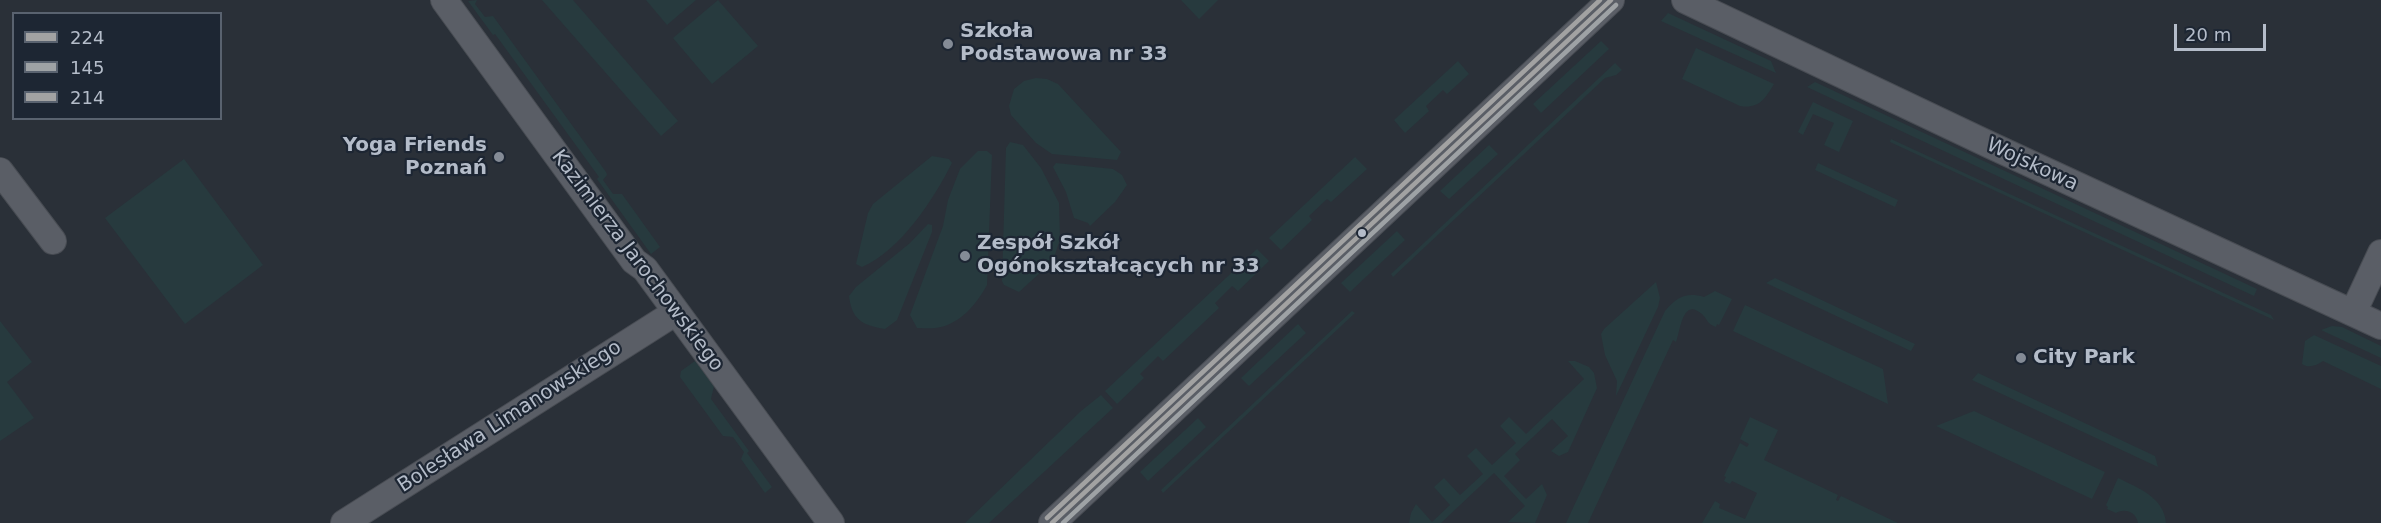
<!DOCTYPE html>
<html>
<head>
<meta charset="utf-8">
<style>
  body { margin:0 }
  #map { position:relative; width:2381px; height:523px; overflow:hidden; background:#2a3038; font-family:"DejaVu Sans",sans-serif }
  canvas { display:block }
  .legend { position:absolute; left:12px; top:12px; width:210px; height:108px; box-sizing:border-box; background:#1d2633; border:2px solid #59626f; margin:0; padding:8px 10px; list-style:none; font-size:18px; color:#b4bcc9 }
  .legend li { display:flex; align-items:center; gap:12px; height:30px }
  .legend b { width:30px; border:2px solid #59626f }
  .scale { position:absolute; left:2174px; top:24px; width:92px; height:27px; box-sizing:border-box; border:3px solid #b4bcc9; border-top:0; padding-left:8px; font-size:18px; line-height:21px; white-space:nowrap; color:#b4bcc9; -webkit-text-stroke:4px #1d2633; paint-order:stroke }
</style>
</head>
<body>
<div id="map">
<canvas width="2381" height="523"></canvas>
<ul class="legend">
<li><b style="height:8px;background:#a2a2a2"></b>224</li>
<li><b style="height:8px;background:#9ea2a5"></b>145</li>
<li><b style="height:8px;background:#a2a2a2"></b>214</li>
</ul>
<div class="scale">20 m</div>
</div>
<script>
const c = document.querySelector('canvas').getContext('2d');
c.lineJoin = 'round';
function fill(path, color) { c.fillStyle = color; c.fill(path, 'evenodd'); }
function stroke(path, color, width, dash) { c.strokeStyle = color; c.lineWidth = width; c.lineCap = dash ? 'butt' : 'round'; c.setLineDash(dash || []); c.stroke(path); }
function write(font, color, halo, rows, align = 'center') {
  c.font = font + ' "DejaVu Sans",sans-serif'; c.lineWidth = 4.5; c.setLineDash([]); c.textBaseline = 'middle'; c.strokeStyle = halo; c.fillStyle = color; for (const [text, x, y, turn = 0] of rows) {
    c.save(); c.translate(x, y); c.rotate((+turn || 0) * Math.PI / 180); c.textAlign = isNaN(turn) ? turn : align; if (halo) c.strokeText(text, 0, 0); c.fillText(text, 0, 0); c.restore();
  }
}
const green = new Path2D(`
  M477,0L475,4L485,17L493,16L606,172L607,175L603,180L613,194H622L660,247L651,254L597,179L599,177L495,34L493,35L468,1Z
  M542,0H573L678,121L661,136Z
  M646,0H696L667,25Z
  M718,0L758,46L712,84L673,38Z
  M1181,0H1218L1199,19Z
  M1668,13L1771,61L1776,73L1661,21Z
  M1601,41L1609,49L1541,113L1533,104Z
  M1696,48L1774,84C1765,99 1759,109 1740,106L1682,79Z
  M1458,61L1469,74L1447,94L1443,90L1426,106L1429,111L1405,133L1394,120Z
  M1615,63L1622,70L1616,75L1605,78L1393,277L1391,274Z
  M1036,78L1047,79L1058,84L1121,152L1117,160L1052,154L1036,143L1011,115L1009,106L1014,89L1024,81Z
  M1815,82L2257,289L2254,296L1807,87Z
  M1813,102L1853,121L1839,152L1824,145L1834,123L1813,114L1803,135L1798,132Z
  M1891,139L2271,315L2274,320L1890,142Z
  M1010,142L1023,145L1041,168L1059,203L1060,239L1053,261L1019,292L1004,285L1002,281L1006,148Z
  M1489,145L1498,154L1449,199L1440,191Z
  M978,151H987L992,155L987,285C977,303 962,322 941,327C934,329 924,328 917,328L910,315L943,226L948,200L960,169Z
  M932,156L949,159L952,163C933,200 901,250 862,267L856,264L868,213L873,204Z
  M1355,157L1367,169L1331,202L1327,199L1309,216L1312,220L1281,250L1269,238Z
  M184,159L263,265L185,324L105,218Z
  M1056,163L1113,169L1122,175L1127,185L1115,202L1090,226L1088,223L1074,218L1066,192L1053,167Z
  M1818,163L1898,200L1895,207L1815,170Z
  M928,224L932,225V232L897,320L885,329C862,325 852,320 849,296L856,287L910,243Z
  M1397,231L1405,240L1350,292L1341,283Z
  M1257,249L1269,261L1238,291L1232,286L1215,303L1219,308L1163,361L1158,356L1140,374L1144,378L1117,404L1105,391Z
  M1775,278L1915,344L1911,351L1766,283Z
  M1656,282L1660,298L1658,307L1616,396L1617,381L1605,355L1601,334L1604,329Z
  M1715,291L1732,299L1719,325L1717,324L1716,327C1706,323 1709,321 1702,314C1682,296 1680,333 1676,342L1673,340L1588,523H1566L1665,311C1677,297 1686,292 1704,297Z
  M1745,305L1883,369L1888,404L1733,331Z
  M1352,311L1355,313L1163,493L1161,490Z
  M0,321L32,362L7,382L34,418L0,441Z
  M1298,324L1306,333L1249,386L1241,378Z
  M2332,326L2342,327L2381,346V358L2321,330Z
  M2314,335L2381,366V389L2323,361C2317,365 2309,369 2302,364L2305,341Z
  M695,361L714,386L711,399L749,451L747,453L772,487L765,493L741,459L744,452L733,437L723,436L680,377L681,371Z
  M1568,361H1575L1589,367L1594,373L1597,388L1568,452L1559,456L1551,451L1568,436L1552,419L1515,454L1520,460L1504,476L1526,499L1542,484L1547,495L1535,523L1508,522L1525,506L1494,473L1441,523H1409L1411,513L1416,504L1432,522L1450,505L1434,487L1444,478L1460,495L1483,474L1467,456L1476,448L1492,465L1516,443L1500,426L1509,417L1526,434L1584,379Z
  M1978,373L2155,456L2158,467L1972,380Z
  M1101,395L1113,408L989,523H965L1081,411Z
  M1974,411L2105,472L2092,499L1936,426Z
  M1750,417L1778,430L1764,460L1838,495L1836,500L1838,501L1841,496L1898,523H1702L1715,501L1720,504L1719,508L1745,519L1757,493L1732,481L1730,484L1724,481L1726,477L1724,476L1740,443L1747,447L1749,444L1740,439Z
  M1198,418L1206,427L1148,481L1140,472Z
  M2118,478C2138,488 2164,497 2166,523H2138C2136,512 2125,508 2116,513L2107,509L2108,507L2106,505Z`);
const street = new Path2D(`
  M444,0L634,261L645,269L831,523
  M1685,0L1990,145L2381,326
  M0,171L53,241
  M2353,313L2381,253
  M344,523L676,312
  M1052,523L1611,0`);
const bus1 = new Path2D(`
  M1052,523L1611,0`);
const bus2 = new Path2D(`
  M1063,523L1616,5`);
const bus3 = new Path2D(`
  M1047,518L1600,0`);
const markers = [
  [948,44,6,"#848b96"],
  [499,157,6,"#848b96"],
  [1362,233,5,"#b4bcc9"],
  [965,256,6,"#848b96"],
  [2021,358,6,"#848b96"]
];
const poiNames = [
  ["Szkoła",960,32],
  ["Podstawowa nr 33",960,55],
  ["Yoga Friends",487,146,"right"],
  ["Poznań",487,169,"right"],
  ["Zespół Szkół",977,244],
  ["Ogónokształcących nr 33",977,267],
  ["City Park",2033,358]
];
const streetNames = [
  ["Wojskowa",2032,165,25],
  ["Kazimierza Jarochowskiego",637,261,53],
  ["Bolesława Limanowskiego",510,417,-33]
];
fill(green, '#273a3e');
stroke(street, '#484c53', 28);
stroke(street, '#5a5e66', 26);
stroke(bus1, '#a2a2a2', 4.5);
stroke(bus2, '#9ea2a5', 4.5);
stroke(bus3, '#a2a2a2', 4.5);
for (const [x, y, r, color] of markers) { const dot = new Path2D(); dot.arc(x, y, r, 0, 2 * Math.PI); c.fillStyle = color; c.fill(dot); stroke(dot, '#1d2633', 2); }
write('bold 20px', '#b4bcc9', '#1d2633', poiNames, 'left');
write('20px', '#b4bcc9', '#1d2633', streetNames);
</script>
</body>
</html>
